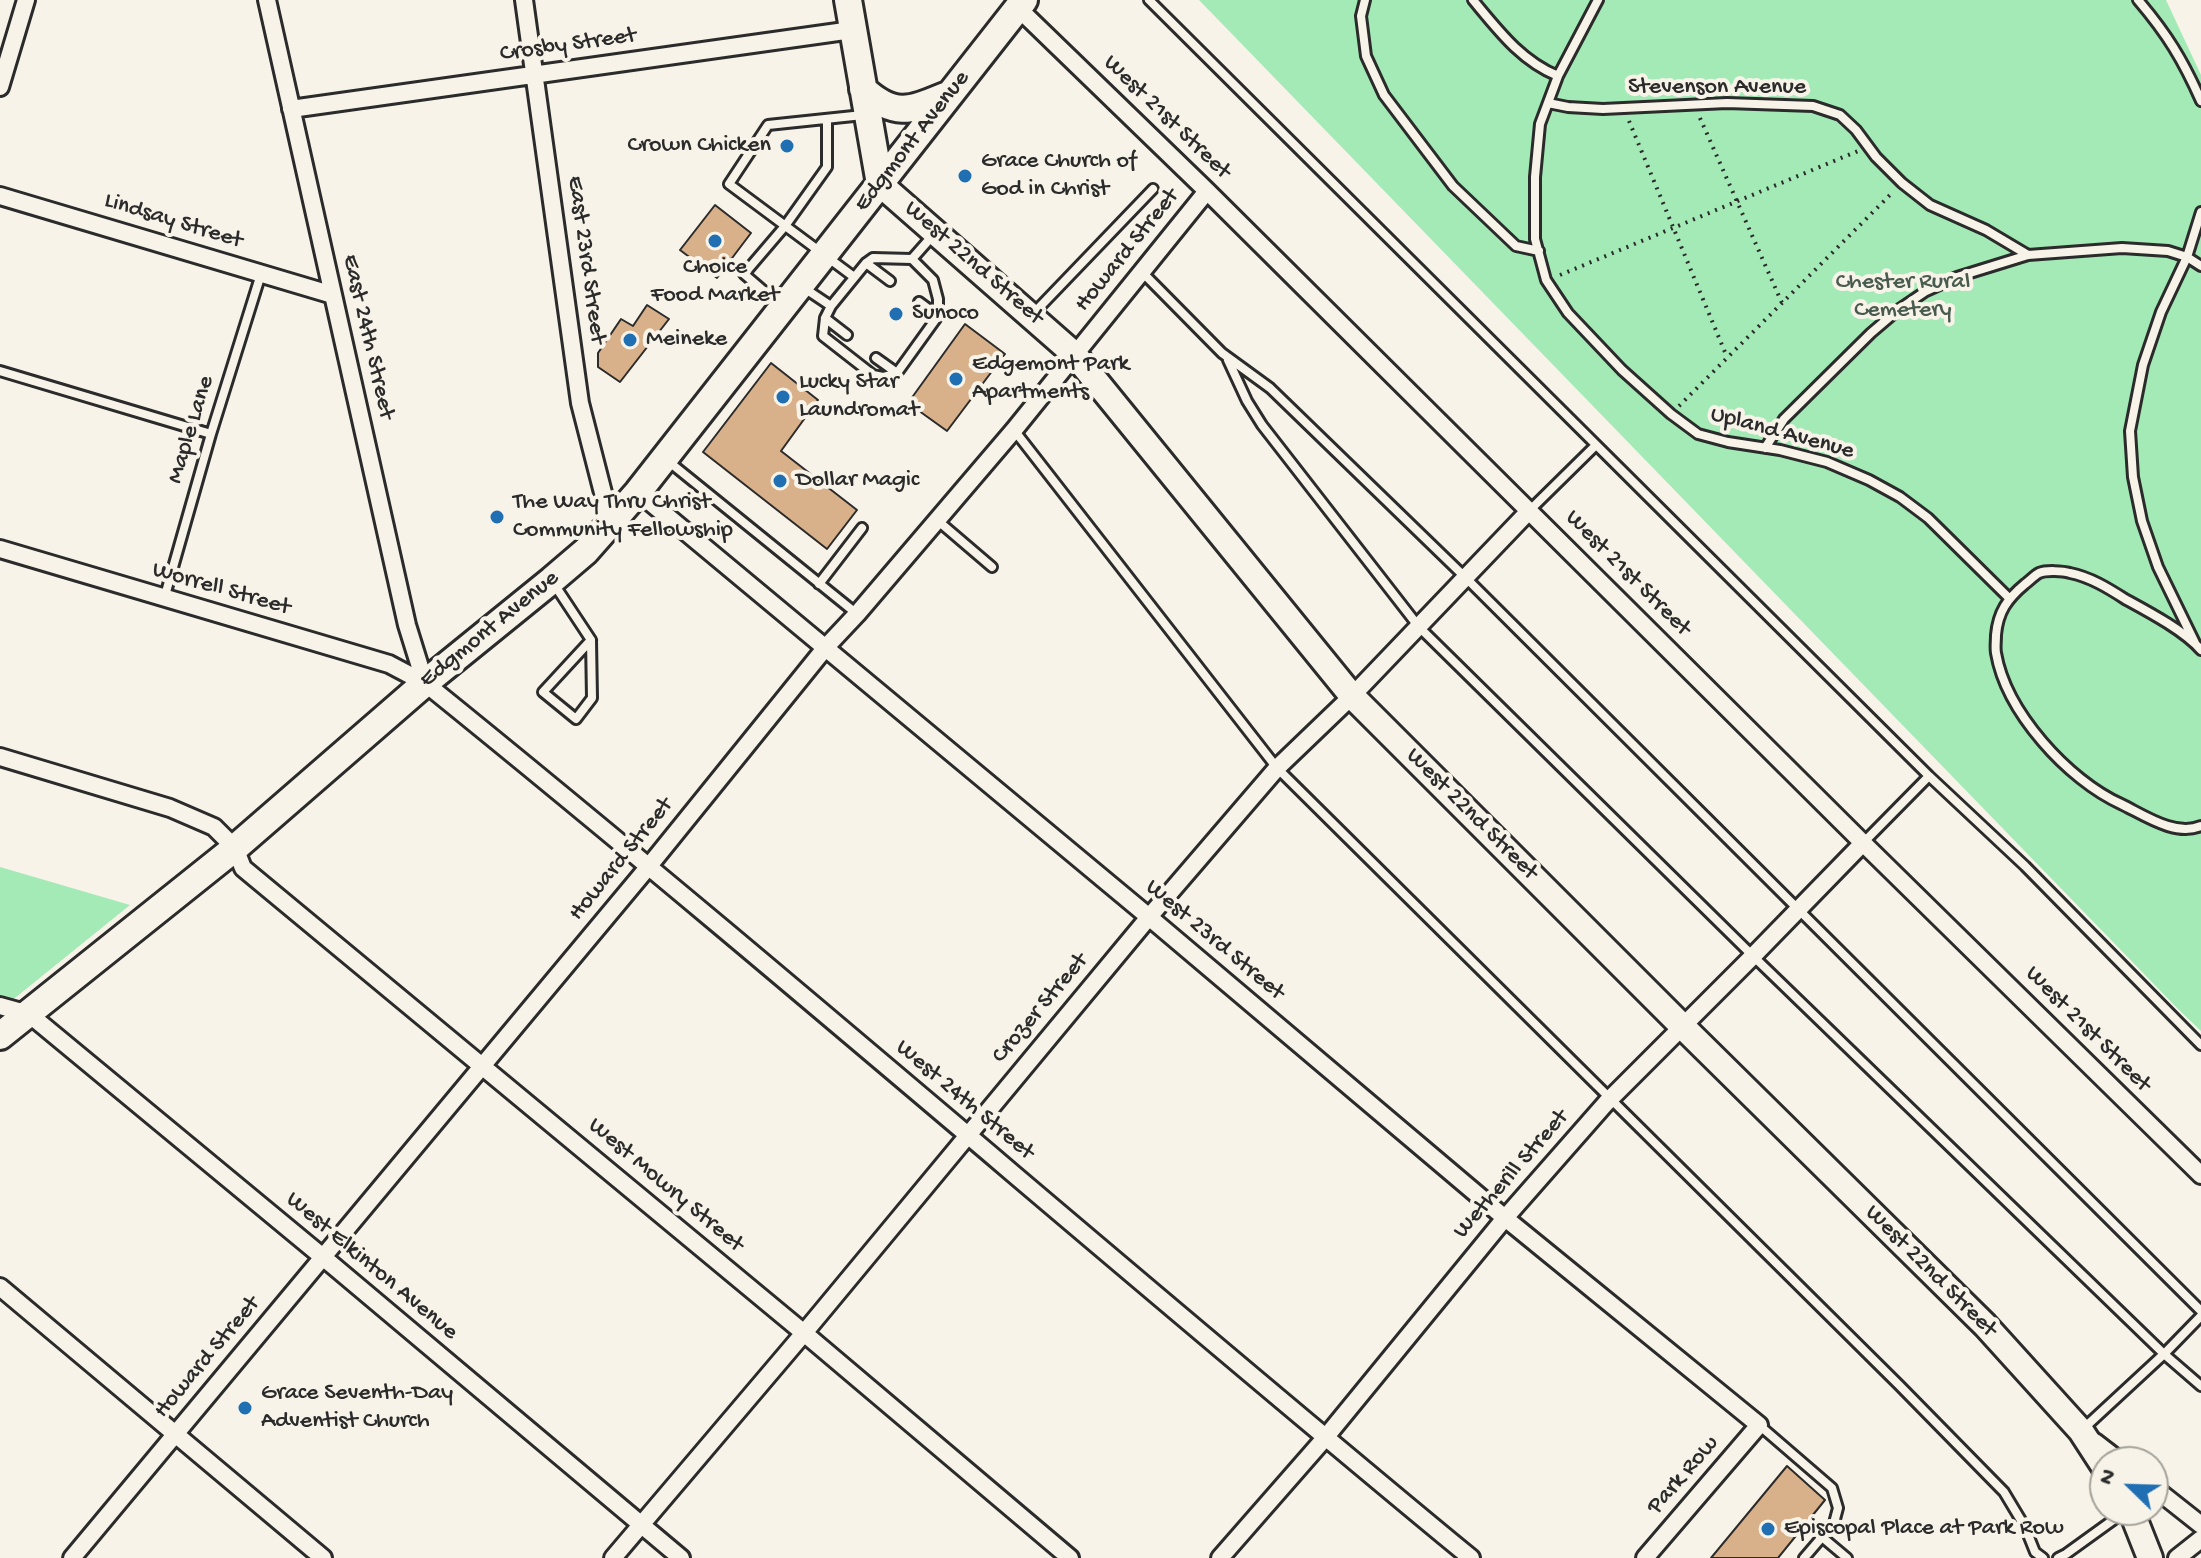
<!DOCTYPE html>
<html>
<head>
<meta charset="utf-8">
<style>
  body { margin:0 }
  #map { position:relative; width:2201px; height:1558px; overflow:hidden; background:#f7f3e8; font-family:"Gochi Hand",sans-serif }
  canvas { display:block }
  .north { position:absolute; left:2089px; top:1446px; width:80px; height:80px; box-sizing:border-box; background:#f7f3e8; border:2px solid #a5a39c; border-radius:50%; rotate:293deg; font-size:22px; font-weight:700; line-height:32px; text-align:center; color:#2b2b2b }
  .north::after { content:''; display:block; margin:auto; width:28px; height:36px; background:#1f6fb2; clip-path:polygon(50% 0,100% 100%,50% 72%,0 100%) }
</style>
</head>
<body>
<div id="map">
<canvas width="2201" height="1558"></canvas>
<div class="north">N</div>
</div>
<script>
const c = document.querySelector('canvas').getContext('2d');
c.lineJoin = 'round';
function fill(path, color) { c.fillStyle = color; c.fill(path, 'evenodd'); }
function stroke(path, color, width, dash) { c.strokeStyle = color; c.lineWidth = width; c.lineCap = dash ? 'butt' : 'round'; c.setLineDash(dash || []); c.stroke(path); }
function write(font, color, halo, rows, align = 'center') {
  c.font = font + ' "Gochi Hand",sans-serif'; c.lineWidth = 8; c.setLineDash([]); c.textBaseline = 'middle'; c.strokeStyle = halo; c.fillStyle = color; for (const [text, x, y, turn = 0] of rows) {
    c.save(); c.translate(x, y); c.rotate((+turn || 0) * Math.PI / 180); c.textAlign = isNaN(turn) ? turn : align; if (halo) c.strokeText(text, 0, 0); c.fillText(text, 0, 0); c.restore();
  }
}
const green = new Path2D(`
  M1199,0H2166L2201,75V1031L2178,1009Z
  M0,867L130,905L0,1010Z`);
const building = new Path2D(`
  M715,205L751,233L717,278L680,250Z
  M647,305L669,319L620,382L598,367V353L621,319L633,326Z
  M965,324L1005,354L947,431L908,403Z
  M771,363L818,400L781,451L857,510L827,549L703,452Z
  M1787,1466L1825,1500L1778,1558H1711Z`);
const path = new Path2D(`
  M1700,118L1782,303
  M1629,121L1727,357
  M1560,275L1858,151
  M1679,406L1893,192`);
const lane = new Path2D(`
  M1149,0L1929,776L2025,866L2201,1045
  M1365,0L1361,16L1366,56L1384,95L1453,186L1516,246L1539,251
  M1473,0C1498,30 1521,61 1558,76
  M1598,0L1558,76L1540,124L1535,177V239L1546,280L1568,313L1622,370L1671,414L1698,434L1728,442L1780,450L1827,462L1869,480L1900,497L1928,518L2009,598
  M2138,0C2167,34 2183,60 2201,101
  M1548,103L1568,107L1603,109L1727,103L1813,106L1840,115L1856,130L1876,157L1902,183L1930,205L1986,230L2028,255
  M866,263L890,281
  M1143,273L1222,353L1270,388L1466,578L2201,1311
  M854,277L729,184L768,125L863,115
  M804,288L831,306L866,263L873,258L912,259L935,233
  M919,302L938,316
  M780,305L744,274L785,226L827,167V119
  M831,306L825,318L823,336L873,375L883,377L897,373
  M1032,315L1153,189
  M825,318L847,335
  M876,358L897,373L938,316V299L933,280L912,259
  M1228,360L1247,401L1262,425L1419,627L1753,956L2164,1354L2201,1386
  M0,371L211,434
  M1014,430L1277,768L1899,1385L2004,1492L2025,1527L2035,1552L2043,1558
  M1765,448L1784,419L1871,333L1898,310L1926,291L1957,277L2028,255L2122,248L2168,251L2187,257L2201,266
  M668,461L857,614
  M1529,511L1595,446
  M937,520L992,567
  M554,584L591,640L543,692L576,719L592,698L591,640
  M819,584L862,528
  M164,599L211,434L261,274
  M2195,643L2158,567L2142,521L2133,477L2130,431L2143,365L2161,312L2187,257L2201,212
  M2201,650C2185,631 2147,611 2125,599C2108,588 2090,577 2070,573C2063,571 2046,570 2039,573C2035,575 2029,581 2025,584C2007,599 1998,612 1996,635C1996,641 1995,648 1996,653C2006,712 2068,780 2121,804C2144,815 2175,837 2201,826
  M1863,843L1929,776
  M1759,1425L1832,1488L1838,1508L1834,1523L1804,1558
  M2083,1429L2164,1354L2201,1316
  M1822,1537L1847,1558
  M2058,1558L2066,1554L2127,1510`);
const street = new Path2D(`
  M267,0L407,625L425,683
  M524,0L580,403L611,524
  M1018,8L1207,191L1863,843L2201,1175
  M0,87L26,0
  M291,109L852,30
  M0,196L333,295
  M638,492L1149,917L1505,1218L1759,1425L1645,1558
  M0,549L389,664L425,683C779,969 1120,1269 1471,1558
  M0,757L170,808L214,827L235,848L243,868L804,1333L1070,1558
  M0,1006L29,1014L324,1258L681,1558
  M0,1287L323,1558
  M2095,1442L2121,1462
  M2153,1487L2201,1525
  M72,1558L649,866L826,647L857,614L1014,430L1207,191
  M613,1558L804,1333L1149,917L1277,768L1352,696L1529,511
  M1220,1558L1325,1438L1505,1218L1606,1103L1753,956L1863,843
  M2177,1558L2201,1539`);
const secondary = new Path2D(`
  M880,184L1074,354L1352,696L1682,1026L1985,1325L2081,1431L2105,1468
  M2131,1510L2150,1558`);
const primary = new Path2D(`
  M848,0L880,184
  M863,89C896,119 911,110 950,94
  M0,1036L235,848L425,683L552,580L586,551L638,492L1024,0`);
const markers = [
  [787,146,8,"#1f6fb2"],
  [965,176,8,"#1f6fb2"],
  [715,241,8,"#1f6fb2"],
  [896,314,8,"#1f6fb2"],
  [630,340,8,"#1f6fb2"],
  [956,379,8,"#1f6fb2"],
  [783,397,8,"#1f6fb2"],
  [780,481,8,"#1f6fb2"],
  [497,517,8,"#1f6fb2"],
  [245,1408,8,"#1f6fb2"],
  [1768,1529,8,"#1f6fb2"]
];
const streetNames = [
  ["Crosby Street",568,46,-8],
  ["Stevenson Avenue",1717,88],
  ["West 21st Street",1166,118,44],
  ["Edgmont Avenue",913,142,-52],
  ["Lindsay Street",173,222,17],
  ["Howard Street",1128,251,-51],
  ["East 23rd Street",585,260,82],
  ["West 22nd Street",973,264,41],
  ["East 24th Street",367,337,77],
  ["Maple Lane",192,430,-73],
  ["Upland Avenue",1782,434,15],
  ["West 21st Street",1627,574,45],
  ["Worrell Street",221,590,16],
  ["Edgmont Avenue",490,630,-39],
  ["West 22nd Street",1471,815,45],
  ["Howard Street",622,860,-51],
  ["West 23rd Street",1214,941,40],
  ["Crozer Street",1041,1009,-50],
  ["West 21st Street",2087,1030,45],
  ["West 24th Street",964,1101,40],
  ["Wetherill Street",1512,1175,-49],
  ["West Mowry Street",665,1186,40],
  ["West Elkinton Avenue",371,1267,40],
  ["West 22nd Street",1930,1272,45],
  ["Howard Street",208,1358,-50],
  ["Park Row",1684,1476,-49]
];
const poiNames = [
  ["Crown Chicken",771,146,"right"],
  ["Grace Church of",981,162],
  ["God in Christ",981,190],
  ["Choice",715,268,"center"],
  ["Food Market",715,296,"center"],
  ["Sunoco",912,314],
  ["Meineke",646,340],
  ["Edgemont Park",972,365],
  ["Apartments",972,393],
  ["Lucky Star",799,383],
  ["Laundromat",799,411],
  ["Dollar Magic",796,481],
  ["The Way Thru Christ",513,503],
  ["Community Fellowship",513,531],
  ["Grace Seventh-Day",261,1394],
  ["Adventist Church",261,1422],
  ["Episcopal Place at Park Row",1784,1529]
];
const parkNames = [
  ["Chester Rural",1903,283],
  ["Cemetery",1903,311]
];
fill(green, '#a3eab6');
fill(building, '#d8b089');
stroke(building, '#2b2b2b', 2);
stroke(lane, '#2b2b2b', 14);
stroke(street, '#2b2b2b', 22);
stroke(secondary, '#2b2b2b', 30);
stroke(primary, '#2b2b2b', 32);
stroke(path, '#2b2b2b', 4, [2, 6]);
stroke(lane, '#f7f3e8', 8);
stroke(street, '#f7f3e8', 16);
stroke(secondary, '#f7f3e8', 24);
stroke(primary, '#f7f3e8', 26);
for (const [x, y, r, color] of markers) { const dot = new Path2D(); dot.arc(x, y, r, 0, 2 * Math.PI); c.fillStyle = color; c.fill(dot); stroke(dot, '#f7f3e8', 3); }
write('24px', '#2b2b2b', '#f7f3e8', streetNames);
write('24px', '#2b2b2b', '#f7f3e8', poiNames, 'left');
write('24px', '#495b4e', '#f7f3e8', parkNames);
</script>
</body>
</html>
